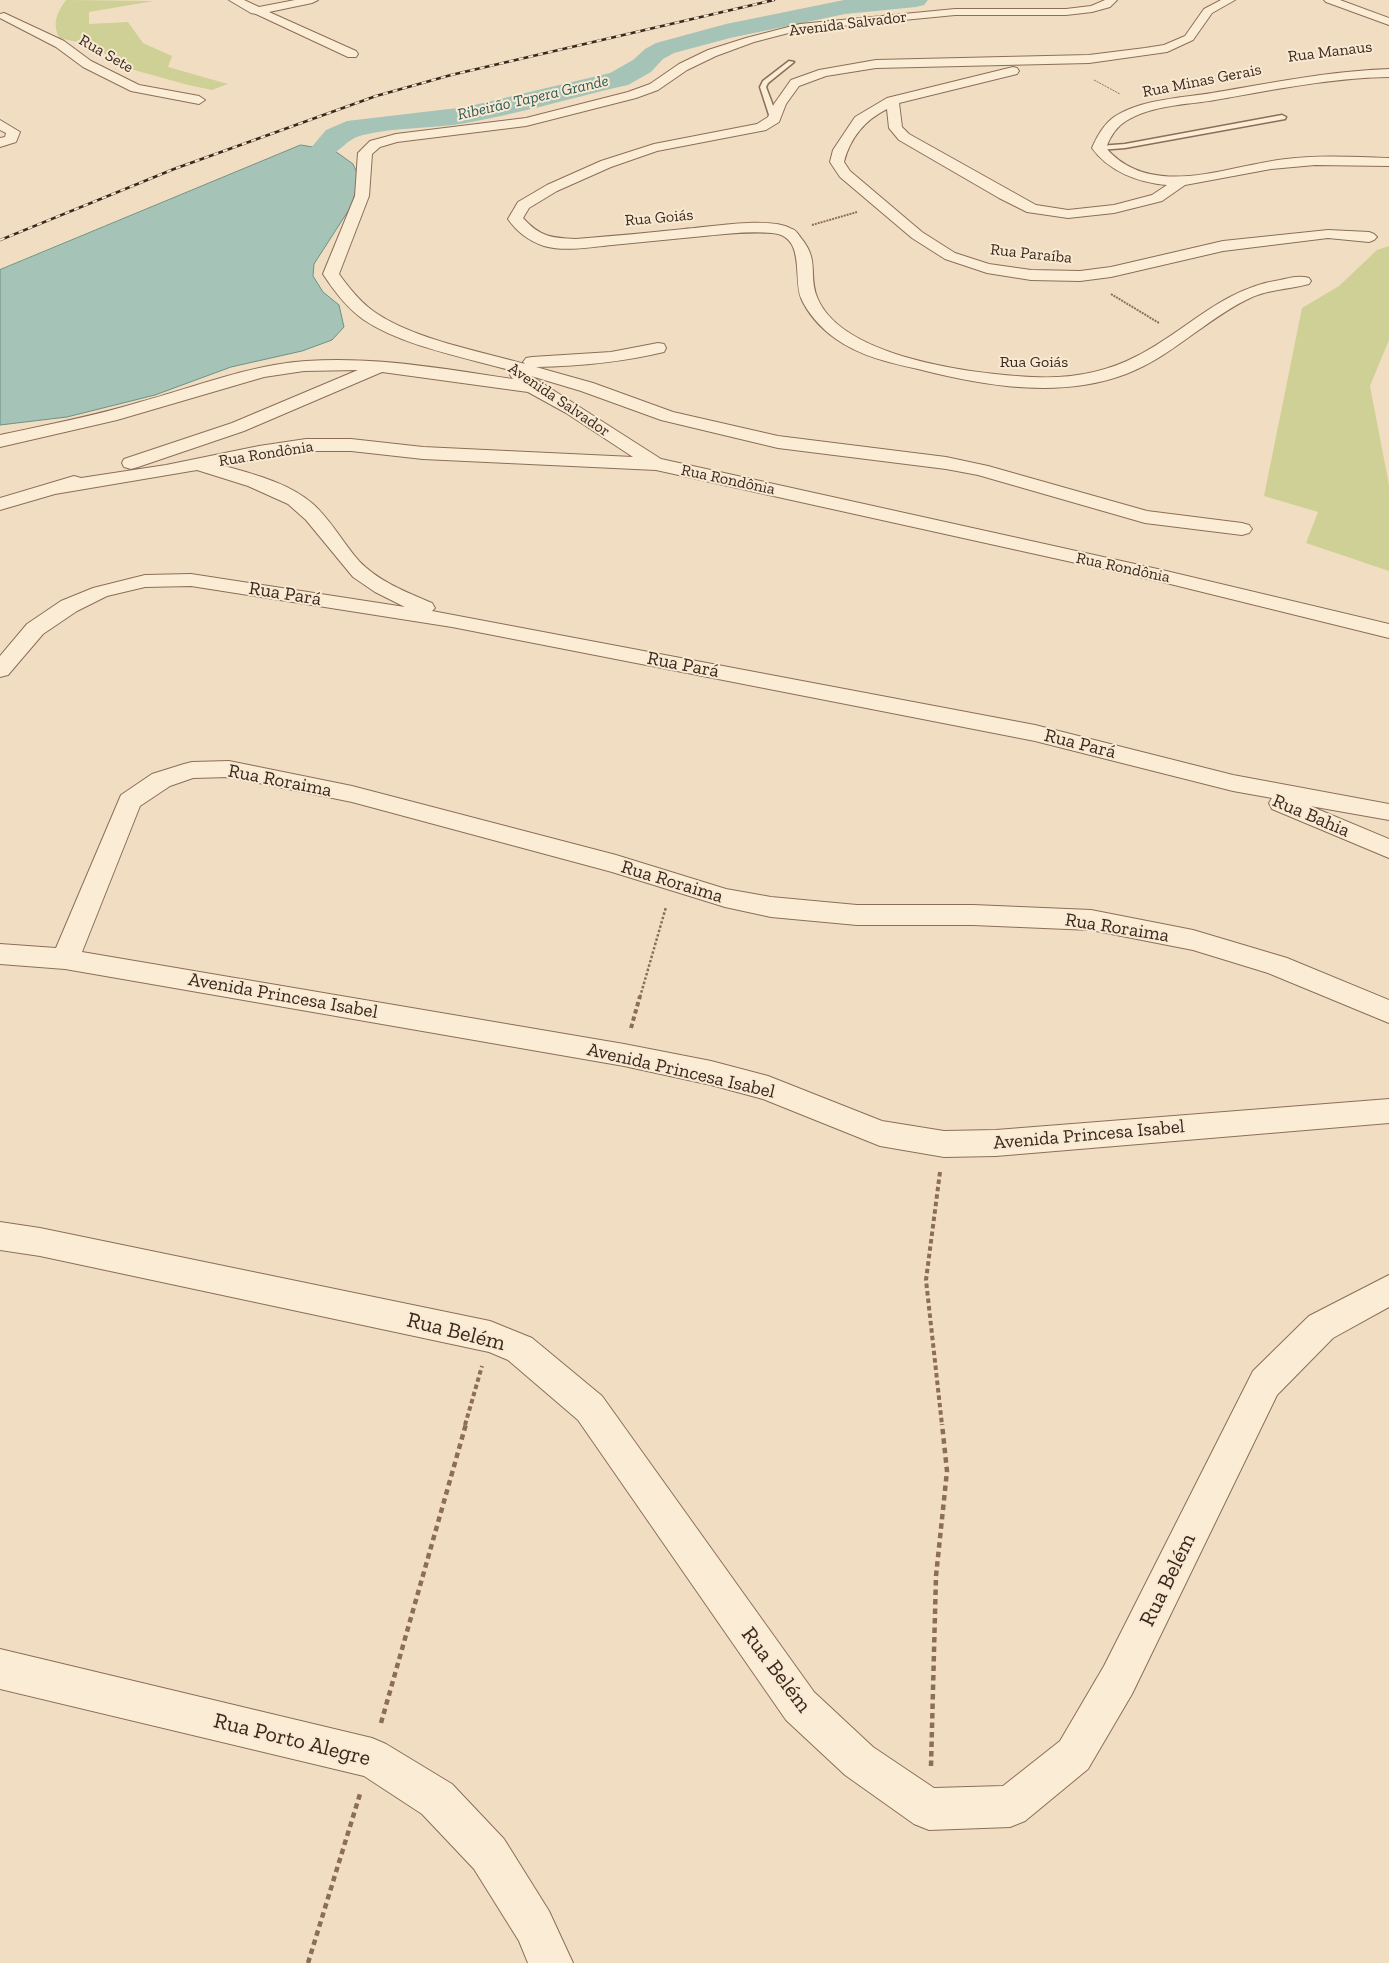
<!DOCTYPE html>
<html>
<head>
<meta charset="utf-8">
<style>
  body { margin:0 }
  canvas { display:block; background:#f1dec2 }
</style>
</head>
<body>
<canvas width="1389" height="1963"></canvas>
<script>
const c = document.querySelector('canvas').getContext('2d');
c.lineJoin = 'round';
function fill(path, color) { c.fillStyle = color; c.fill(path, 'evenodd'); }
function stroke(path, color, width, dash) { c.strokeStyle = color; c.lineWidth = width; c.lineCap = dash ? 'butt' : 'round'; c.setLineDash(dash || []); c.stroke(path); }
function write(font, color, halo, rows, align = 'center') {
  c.font = font + ' "Zilla Slab",serif'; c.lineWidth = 4; c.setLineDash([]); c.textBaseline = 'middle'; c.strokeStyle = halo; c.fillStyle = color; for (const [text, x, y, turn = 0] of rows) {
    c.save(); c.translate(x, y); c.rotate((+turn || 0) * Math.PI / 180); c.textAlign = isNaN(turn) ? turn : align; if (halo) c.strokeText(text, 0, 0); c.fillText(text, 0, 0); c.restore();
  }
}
const green = new Path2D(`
  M66,0L154,1L89,12V24L128,22L143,43L172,56L168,67L228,84L212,90L188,85L127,68L102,52L82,43L59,38C52,22 57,13 66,0Z
  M1389,246V340L1370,386L1389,485V571L1306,543L1318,512L1264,496L1302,308L1339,286L1377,250Z`);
const water = new Path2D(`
  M301,145L335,151L353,164L359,177L352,205L314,264L313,276L323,292L339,305L344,327L332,340L302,351L231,367L155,395L67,417L0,425V270Z`);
const river = new Path2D(`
  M844,0H928L924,5L916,7L845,14L730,38L674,53L663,59L651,72L628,85L619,87C568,99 517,114 466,123C433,129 395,127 363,135C341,140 339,161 314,155L310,149L326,130L347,121L466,107L610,73L633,60L645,49L656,43L726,24Z`);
const pathFar4 = new Path2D(`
  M1094,80L1120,94`);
const pathFar3 = new Path2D(`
  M812,225L857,212
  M1111,294L1159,323`);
const pathFar2 = new Path2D(`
  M640,997L666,907`);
const pathFar1 = new Path2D(`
  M631,1028L640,996
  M940,1172L926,1280L942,1425
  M465,1425L482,1366`);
const path = new Path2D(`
  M381,1723L466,1424
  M931,1766L936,1576L947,1471L942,1424
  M308,1963L360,1794`);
const lane = new Path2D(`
  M789,61L794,62L768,83L766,87L778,119L771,121L760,87L763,81Z
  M1282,115L1286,117L1285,119L1125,148L1099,150L1095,148L1099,146L1125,144Z`);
const street = new Path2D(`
  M229,0H244L259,7L295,0H318L312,3L269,12L356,51L358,54L356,57H348L256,14L251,13Z
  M1105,0H1117L1110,7L1092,12L1066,15H955L800,30L754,42L716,56L687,70L658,90L636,98L526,126L397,142L380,147L372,154L369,196L339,274C349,288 361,303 376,313C414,339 479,351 525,364L523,362L526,358L532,357L611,352L658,343L664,344L666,348L664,352C622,362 580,366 536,367L593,383L673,412L778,436L946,457L988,466L1147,511L1242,523L1249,525L1252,529L1249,533L1242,535L1145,523L978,475L946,469L778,448L661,420L581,391L531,376L661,459L1162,570L1389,624V638L1162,582L656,470L423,459L351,451H306L221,465C252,474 288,482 313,504C331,520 343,543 359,561C378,581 406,592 432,603L435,608L432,611L1035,725L1233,775L1389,804V820L1310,806L1389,839V858L1272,809L1269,803L1272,798L1233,791L1035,741L452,627L191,586L145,587L107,596L77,611L43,634L8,675L0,677V656L27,624L61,601L93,588L145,575L191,574L405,607L375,592L353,577L306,520L288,504L248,486L197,470L55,494L0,510V498L74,476L81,478L166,465L259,446L306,439H351L423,447L633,457L566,413L528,392L382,372L244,431L138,467L131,469L124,467L122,463L124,459L232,423L358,370L304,371L264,377L117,420L0,447V435C47,425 94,416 140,402C195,387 249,365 306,361C376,356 444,369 513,379L510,375L513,371C468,358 402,346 364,320C347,308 334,291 323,274L355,196L358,153L370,141L396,134L526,118L628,92L650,84L679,64L708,50L746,38L800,24L955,9H1066L1091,6Z
  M1221,0H1235L1212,13L1193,40L1167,52L1089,63L876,68L826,76L799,86L786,104L779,122L766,130L657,151L611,167L557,191L529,208L523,218C540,237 552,238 576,239C612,236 648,233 684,229C711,227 770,216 792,229C796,230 798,234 801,238C820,261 808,274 817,297C841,358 974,374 1032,377C1068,379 1105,373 1137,356C1188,330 1221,289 1280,280C1289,278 1299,275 1309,278L1311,281L1309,284C1287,290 1266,289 1246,300C1204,321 1171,357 1126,374C1060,399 984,386 918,369C890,363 860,356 836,339C822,329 808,314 801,298C793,277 806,236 772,233C749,231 727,234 704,236C673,239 643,242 612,245C591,247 565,252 544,246C529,241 517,232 508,219L518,202L547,185L601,161L654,144L757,124L768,117L774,104L791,80L819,70L876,60L1089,55L1145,48L1164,45L1185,36L1204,9Z
  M1324,0H1340L1389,18V25L1326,2Z
  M4,13L64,41L91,61L139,85L199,96L205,100L199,104L131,91L83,67L56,47L0,18V14Z
  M1013,67L1017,68L1019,71L1017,74L899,103L902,127L909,134L1036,205L1068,210L1114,205L1152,195L1167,185C1139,183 1108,171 1092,148C1097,136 1105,122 1117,115C1145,99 1181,98 1212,93C1272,83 1329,71 1389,69V77C1330,78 1273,90 1215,100C1185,105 1152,105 1126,121C1116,127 1110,137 1106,148C1152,201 1229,165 1286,159C1320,155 1355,157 1389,158V166L1315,165L1271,169L1185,185L1162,201L1114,213L1068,218L1027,212L999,198L899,140L889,128L887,109C865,120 850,138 844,162L850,171L922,232L955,253L989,264L1031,270L1080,271L1111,267L1223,241L1328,230L1369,232L1374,234L1377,237L1374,240L1369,242L1328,238L1223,251L1111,277L1080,281L1031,280L987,273L945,259L912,238L840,177L830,162L833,150L855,117L887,98Z
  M0,120L20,132L16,142L0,147V138L5,137L6,133L0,130Z
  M229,761L352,786L616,855L726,889L771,897L857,905H973L1091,910L1193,930L1287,958L1389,1000V1023L1268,973L1193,950L1091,930L973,925H857L771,917L725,907L612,872L352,802L229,777L193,778L170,786L140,806L82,952L624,1044L711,1061L768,1076L882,1121L944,1131L996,1130L1389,1099V1123L996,1156L944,1157L880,1146L763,1099L711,1085L624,1066L65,969L0,964V944L56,948L121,795L152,774L184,764L192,762Z
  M0,1222L40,1228L490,1321L532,1338L602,1396L814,1692L873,1747L934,1788L1003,1786L1060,1741L1104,1666L1253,1371L1309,1316L1389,1275V1307L1333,1338L1277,1395L1132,1694L1088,1769L1025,1821L1010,1827L929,1830L914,1824L845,1775L786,1720L578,1420L508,1360L489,1352L40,1256L0,1250Z
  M0,1649L372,1738L386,1744L452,1784L504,1839L549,1911L573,1963H528L519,1941L474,1869L422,1814L364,1776L0,1689Z`);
const rail = new Path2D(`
  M0,240L174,169L376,96L451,75L774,0`);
const farStreetnames = [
  ["Avenida Salvador",848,24,-7],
  ["Rua Manaus",1330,52,-7],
  ["Rua Sete",106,54,30],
  ["Rua Minas Gerais",1202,81,-11],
  ["Rua Goiás",659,218,-5],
  ["Rua Paraíba",1031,254,6],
  ["Rua Goiás",1034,362],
  ["Avenida Salvador",559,400,34],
  ["Rua Rondônia",266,454,-9],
  ["Rua Rondônia",728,480,12],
  ["Rua Rondônia",1123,568,12]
];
const farWaternames = [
  ["Ribeirão Tapera Grande",533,98,-13]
];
const streetNames = [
  ["Rua Pará",285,594,9],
  ["Rua Pará",683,665,11],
  ["Rua Pará",1080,744,14],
  ["Rua Roraima",280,781,11],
  ["Rua Bahia",1311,816,23],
  ["Rua Roraima",672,882,17],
  ["Rua Roraima",1117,928,9],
  ["Avenida Princesa Isabel",283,996,10],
  ["Avenida Princesa Isabel",681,1071,13],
  ["Avenida Princesa Isabel",1089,1135,-5]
];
const nearStreetnames = [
  ["Rua Belém",456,1332,14],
  ["Rua Belém",1168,1580,-64],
  ["Rua Belém",776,1670,53],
  ["Rua Porto Alegre",292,1740,14]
];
fill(green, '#cfd095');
fill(water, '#a5c3b7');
stroke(water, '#6b9284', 1);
fill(river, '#a5c3b7');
stroke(lane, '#8c6e58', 3);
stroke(street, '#8c6e58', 2);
stroke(pathFar4, '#8c6e58', 1, [2, 1]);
stroke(pathFar3, '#8c6e58', 2, [2, 1]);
stroke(pathFar2, '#8c6e58', 2.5, [2.5, 2]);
stroke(pathFar1, '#8c6e58', 4, [4.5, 3]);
stroke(path, '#8c6e58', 4.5, [5.5, 4]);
fill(lane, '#fbecd6');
fill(street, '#fbecd6');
stroke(rail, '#3b281d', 2.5);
stroke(rail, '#f8e9d2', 2, [5]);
write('16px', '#3b281d', '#f8e9d2', farStreetnames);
write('italic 16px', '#2b5b54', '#f8e9d2', farWaternames);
write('19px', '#3b281d', '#f8e9d2', streetNames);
write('22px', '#3b281d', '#f8e9d2', nearStreetnames);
</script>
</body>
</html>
